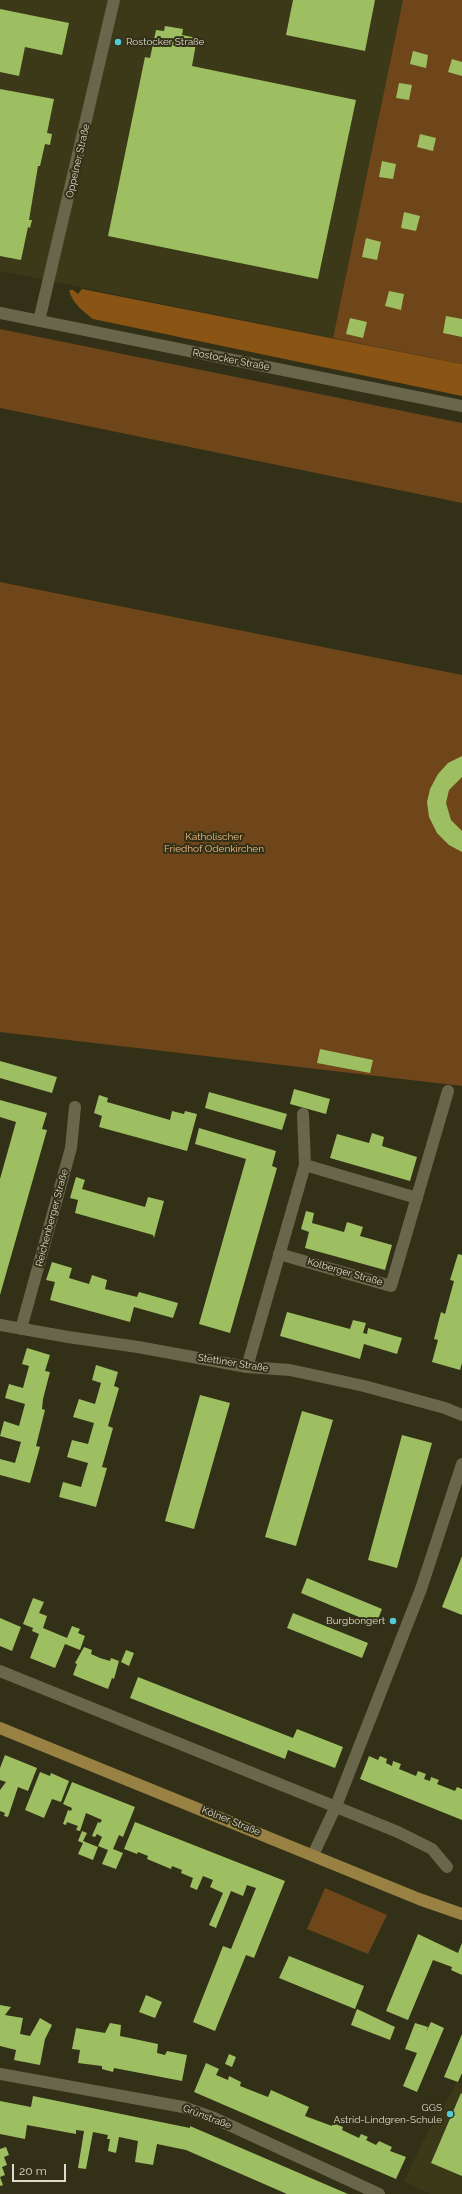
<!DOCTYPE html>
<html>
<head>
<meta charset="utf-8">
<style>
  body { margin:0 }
  #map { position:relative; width:462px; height:2194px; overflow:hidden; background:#323017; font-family:Raleway,sans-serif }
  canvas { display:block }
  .scale { position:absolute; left:12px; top:2164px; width:54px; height:18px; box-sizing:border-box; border:2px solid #dddccd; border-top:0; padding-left:5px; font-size:12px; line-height:14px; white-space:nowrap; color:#dddccd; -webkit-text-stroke:3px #323017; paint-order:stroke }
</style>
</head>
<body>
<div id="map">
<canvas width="462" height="2194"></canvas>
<div class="scale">20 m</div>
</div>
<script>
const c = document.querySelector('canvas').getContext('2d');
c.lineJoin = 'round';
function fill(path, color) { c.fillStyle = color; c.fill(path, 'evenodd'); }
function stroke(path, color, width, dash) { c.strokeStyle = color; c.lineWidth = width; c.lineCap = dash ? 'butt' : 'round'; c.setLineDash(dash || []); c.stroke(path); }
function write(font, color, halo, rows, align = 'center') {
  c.font = font + ' Raleway,sans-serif'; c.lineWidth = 4; c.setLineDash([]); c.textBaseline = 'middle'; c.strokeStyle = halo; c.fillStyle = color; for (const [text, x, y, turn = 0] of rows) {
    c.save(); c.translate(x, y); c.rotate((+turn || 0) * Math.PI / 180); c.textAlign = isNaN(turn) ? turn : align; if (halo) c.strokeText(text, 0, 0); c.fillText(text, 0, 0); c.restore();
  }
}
const built = new Path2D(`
  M0,0H403L333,338L0,271Z
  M457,2082L462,2084V2194H431L404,2182L421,2145Z`);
const green = new Path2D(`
  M403,0H462V364L333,338Z
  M0,329L462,423V503L0,408Z
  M0,582L462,675V1086L0,1032Z
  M325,1888L387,1915L368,1954L307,1929Z`);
const forest = new Path2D(`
  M82,289L462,364V396L93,319C83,311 72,303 69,290H73L78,294Z`);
const building = new Path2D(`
  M293,0H375L365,51L286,35Z
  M0,9L69,23L62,55L25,47L19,76L0,72Z
  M165,26L183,29L182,35L197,38L192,66L356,100L318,279L108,236L145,57L150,58L156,30L164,31Z
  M413,51L428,55L426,68L410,64Z
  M452,59L462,62V76L448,72Z
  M399,83L412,85L409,100L396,98Z
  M0,89L54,99L47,133L52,134L50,145L45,144L40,166H38L29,220H32L30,228L28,227L21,260L0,256Z
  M420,134L436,138L433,151L417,147Z
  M382,161L396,164L393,179L379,177Z
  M404,212L420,216L416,231L401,228Z
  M366,238L381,242L377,260L362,257Z
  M389,291L404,294L401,310L385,306Z
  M446,316L462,319V337L443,333Z
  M350,318L367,322L363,338L346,334Z
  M462,756V777L449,790L446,803L451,820L462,831V852L449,845L437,833L429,817L427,802L430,789L438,774L448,763Z
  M320,1049L373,1060L370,1073L317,1063Z
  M0,1061L57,1077L52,1093L0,1078Z
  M294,1089L330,1099L326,1114L290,1104Z
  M209,1092L287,1114L282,1130L205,1108Z
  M99,1095L108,1098L107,1102L170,1120L172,1111L184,1114L185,1111L197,1114L187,1151L99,1127L102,1116L94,1113Z
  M0,1100L47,1113L42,1129L47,1130L0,1295V1179L16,1122L0,1117Z
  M199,1128L276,1151L272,1166L277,1168L230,1333L199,1324L246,1159L195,1144Z
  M372,1133L384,1137L382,1146L417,1157L410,1181L330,1158L337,1134L369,1143Z
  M76,1177L85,1180L82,1189L145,1207L148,1197L164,1201L154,1238L153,1235L75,1213L78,1200L70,1198Z
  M306,1211L314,1213L312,1223L344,1232L347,1222L363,1227L360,1236L392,1245L385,1270L305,1248L309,1232L301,1229Z
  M458,1254L462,1255V1363L460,1370L432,1362L438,1340L434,1339L441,1312L445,1314L454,1281L450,1280Z
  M52,1262L72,1268L69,1278L89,1284L92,1275L107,1280L105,1289L137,1297L139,1292L178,1303L173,1318L134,1307L130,1322L50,1300L55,1282L46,1280Z
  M287,1312L350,1329L353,1320L366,1323L363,1333L367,1334L368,1328L402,1338L397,1354L364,1344L360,1359L280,1336Z
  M27,1348L50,1355L45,1371L50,1372L43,1399L42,1409L45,1410L36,1446L40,1447L30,1483L0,1475V1459L15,1463L21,1442L0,1436L4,1421L19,1426L25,1404L5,1398L9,1384L23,1388L29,1366L22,1364Z
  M96,1365L118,1372L114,1386L119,1388L108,1426L113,1428L102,1467L107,1468L96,1507L59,1497L63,1482L81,1487L88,1463L67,1457L72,1440L88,1444L94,1423L73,1417L79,1399L95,1404L101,1383L92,1380Z
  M200,1395L230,1403L194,1529L165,1521Z
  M302,1411L333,1420L296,1546L265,1537Z
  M402,1435L432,1443L397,1568L368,1560Z
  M462,1556V1615L442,1607Z
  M307,1578L382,1609L376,1624L301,1593Z
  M33,1598L44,1602L39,1613L47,1616L43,1628L67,1638L72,1626L80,1629L78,1633L85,1636L80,1650L65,1644L55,1668L30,1658L39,1634L32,1631L33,1628L23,1624Z
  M293,1613L368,1643L362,1658L287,1628Z
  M0,1618L21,1627L12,1651L0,1646Z
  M84,1647L92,1650L91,1654L100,1658L110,1661L111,1658L119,1661L114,1679L112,1678L108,1689L73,1675L77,1664L75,1663Z
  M126,1650L134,1653L129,1666L121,1662Z
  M138,1677L293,1738L297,1729L343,1747L335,1768L288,1750L285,1759L130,1698Z
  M5,1755L37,1768L28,1791L18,1787L8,1817L4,1816L5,1813L0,1811V1790L6,1782L0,1780V1768Z
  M369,1756L378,1760L380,1756L387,1759L386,1763L392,1766L393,1761L401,1764L399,1769L416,1776L418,1771L426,1774L424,1779L430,1781L431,1777L439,1780L437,1784L455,1791L457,1787L462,1789V1820L360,1779Z
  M40,1772L50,1776L51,1773L69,1781L61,1802L52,1799L44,1818L25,1810Z
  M72,1782L135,1807L123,1837L119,1835L113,1849L123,1853L116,1869L102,1864L108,1850L98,1846L102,1837L97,1834L95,1837L92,1836L98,1822L100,1823L102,1820L86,1813L80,1831L76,1830L78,1826L67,1822L66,1825L63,1824L68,1810L71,1811L72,1808L63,1804Z
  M135,1822L285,1881L254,1958L246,1955L215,2031L193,2022L223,1946L231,1949L256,1888L247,1885L243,1896L231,1891L216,1928L209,1925L223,1893L210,1887L213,1880L203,1876L197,1890L190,1887L193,1878L181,1873L182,1870L172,1866L171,1869L147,1859L148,1856L138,1852L137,1854L124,1849Z
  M82,1831L87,1833L83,1841L98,1847L93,1860L78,1854L83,1843L78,1841Z
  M418,1934L458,1953L462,1943V1975L451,1970L452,1967L433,1960L408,2020L386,2011Z
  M289,1956L364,1986L355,2009L279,1978Z
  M146,1995L162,2002L155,2018L139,2012Z
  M0,2005L11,2007L5,2015L23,2018L20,2034L30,2036L40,2018L52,2025L45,2039L40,2065L14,2060L16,2050L0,2046Z
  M357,2009L395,2027L390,2040L351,2025Z
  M431,2022L444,2028L417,2092L403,2086L417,2053L405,2049L415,2023L428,2027L426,2032Z
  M110,2023L121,2025L120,2036L158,2044L157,2053L165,2055L167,2051L187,2055L182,2081L114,2068L113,2072L102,2069V2066L78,2063L80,2050L72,2049L76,2028L105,2033Z
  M462,2034V2073L458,2082L444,2077Z
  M229,2054L236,2057L232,2067L225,2064Z
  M206,2063L219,2069L216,2075L228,2080L229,2076L241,2082L240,2086L268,2097L271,2090L309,2107L305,2116L332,2126L333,2123L343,2127L342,2130L359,2138L361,2134L368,2137L366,2140L376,2145L379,2141L392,2147L390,2151L406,2157L396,2179L194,2092Z
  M461,2093L462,2094V2176L431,2163Z
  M33,2096L190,2128V2126L348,2194H287L186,2150L157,2144L153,2165L135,2162L138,2141L119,2137L116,2153L108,2151L110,2139H107L108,2135L93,2132L86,2169L78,2168L84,2131L76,2130V2134L27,2125L25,2139L0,2134V2101L31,2107Z
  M6,2147L9,2155L4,2157L7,2165L2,2167L5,2175L0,2177L3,2185L0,2186V2149Z`);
const minor = new Path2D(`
  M0,313L462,406
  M39,321L114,0
  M305,1165L417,1198
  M279,1254L391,1286L448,1091
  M0,1325L68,1337L138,1347L247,1367L290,1370L364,1386L445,1408L462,1415
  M21,1329L71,1148L75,1107
  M247,1367L305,1165L303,1114
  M0,1671L398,1832L432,1849L447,1867
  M313,1855L336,1806L421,1589L462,1464
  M0,2074L183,2107L214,2118L379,2194`);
const major = new Path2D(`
  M0,1728L419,1899L462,1914`);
const markers = [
  [118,42,4,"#52cbd9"],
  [393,1621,4,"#52cbd9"],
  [450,2114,4,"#52cbd9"]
];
const poiNames = [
  ["Rostocker Straße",126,42,"left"],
  ["Burgbongert",385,1621],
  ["GGS",442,2108],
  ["Astrid-Lindgren-Schule",442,2120]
];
const streetNames = [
  ["Oppelner Straße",78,161,-77],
  ["Rostocker Straße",231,360,11],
  ["Reichenberger Straße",52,1218,-75],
  ["Kolberger Straße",345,1272,16],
  ["Stettiner Straße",233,1363,9],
  ["Kölner Straße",231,1821,22],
  ["Grünstraße",207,2117,21]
];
const parkNames = [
  ["Katholischer",214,837],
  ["Friedhof Odenkirchen",214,849]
];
fill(built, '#3b3918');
fill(green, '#6e461a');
fill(forest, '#895414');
fill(building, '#9ebf61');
stroke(minor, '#68674c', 12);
stroke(major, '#988142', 12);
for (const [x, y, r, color] of markers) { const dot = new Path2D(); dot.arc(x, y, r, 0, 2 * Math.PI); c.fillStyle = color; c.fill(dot); stroke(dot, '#323017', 1.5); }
write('10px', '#dddccd', '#323017', poiNames, 'right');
write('10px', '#dddccd', '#323017', streetNames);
write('10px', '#f3bc86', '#323017', parkNames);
</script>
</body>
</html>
